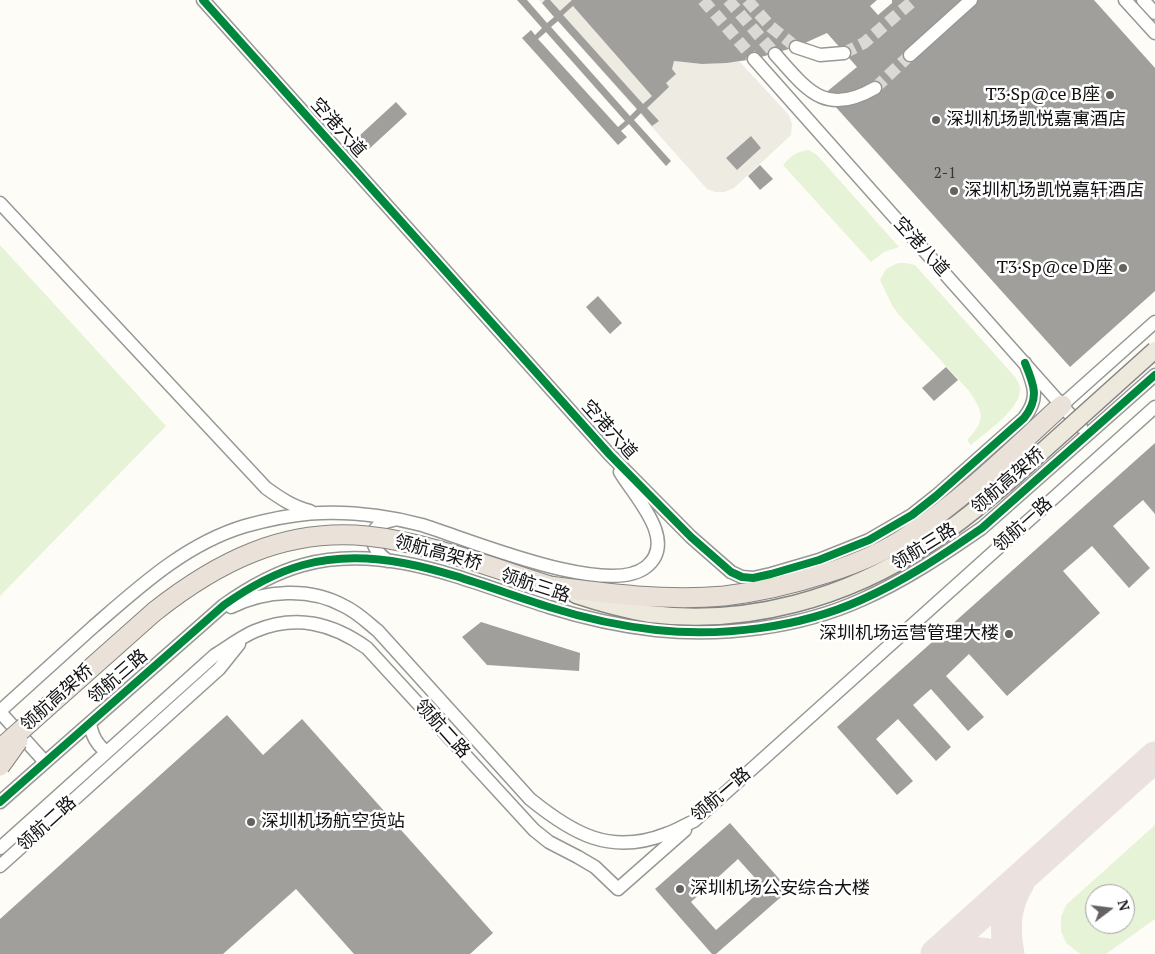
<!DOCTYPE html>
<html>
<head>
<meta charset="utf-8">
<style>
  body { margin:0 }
  #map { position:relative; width:1155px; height:954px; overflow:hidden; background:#fdfcf7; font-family:"PT Serif",serif }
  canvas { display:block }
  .north { position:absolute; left:1085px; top:884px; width:50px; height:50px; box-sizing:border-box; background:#fff; border:1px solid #a0a0a0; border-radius:50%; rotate:75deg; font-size:14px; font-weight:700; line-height:20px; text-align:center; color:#111 }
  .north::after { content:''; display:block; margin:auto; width:18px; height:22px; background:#646362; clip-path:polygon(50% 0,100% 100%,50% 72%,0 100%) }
</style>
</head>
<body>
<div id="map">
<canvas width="1155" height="954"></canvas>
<div class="north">N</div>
</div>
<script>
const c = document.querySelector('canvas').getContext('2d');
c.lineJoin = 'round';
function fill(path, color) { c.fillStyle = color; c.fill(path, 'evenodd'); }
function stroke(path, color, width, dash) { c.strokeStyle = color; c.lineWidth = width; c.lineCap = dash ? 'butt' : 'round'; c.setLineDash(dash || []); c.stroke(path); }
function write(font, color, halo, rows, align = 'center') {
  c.font = font + ' "PT Serif","Noto Sans SC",serif'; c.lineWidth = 5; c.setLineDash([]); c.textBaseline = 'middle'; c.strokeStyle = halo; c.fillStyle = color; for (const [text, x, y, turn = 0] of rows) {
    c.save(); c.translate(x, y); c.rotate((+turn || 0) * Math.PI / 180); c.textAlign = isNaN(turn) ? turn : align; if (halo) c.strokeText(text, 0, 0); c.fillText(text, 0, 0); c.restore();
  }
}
const green = new Path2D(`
  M809,150L817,155L899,247L884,252L871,262L783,165C791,156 797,151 809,150Z
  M0,245L166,426L0,596Z
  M898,263H905L915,265L1016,378C1017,381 1020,385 1020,389C1021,409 985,433 971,445L967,440C986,420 984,413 969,391L899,315L892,305L880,280L886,269Z
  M1155,825V919L1106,954H1080L1066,943L1061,931V917L1066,905ZM1095,894H1125V924H1095Z`);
const plaza = new Path2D(`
  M539,0H619L674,61L702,64L740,62L789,115L792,124L791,135L734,188L724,192H715L707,189Z`);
const taxiway = new Path2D(`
  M936,954L1155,757
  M949,954L964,951L988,954
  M1009,954C1004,927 1005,905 1020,881`);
const building = new Path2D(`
  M517,0H527L547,23L554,17L542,3L545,0H550L560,11L572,0H877L870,6L878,15L892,3V0H1094L1155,68V291L1070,367L824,94L857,67L827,33L796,47L754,59L727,63L702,64L674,61L672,69L676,74L666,83L669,87L647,108L659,121L652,126L641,113L634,120L671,161L666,166L629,124L621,131L627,137L618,145L522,38L531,30L535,35L542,28ZM573,6L652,96L643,104L563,15ZM558,21L637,109L630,116L551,27ZM546,32L625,121L618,127L538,39Z
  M396,102L407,114L369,149L358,137Z
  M751,136L761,148L737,170L726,158Z
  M760,165L773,179L760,190L748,176Z
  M598,296L622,323L610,334L586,307Z
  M946,367L958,380L934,401L922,388Z
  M1155,443V514L1143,500L1113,526L1150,568L1129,588L1092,546L1063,571L1100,613L1007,696L969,654L946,676L984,717L968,731L931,689L913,705L951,747L936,761L898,719L876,739L913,781L897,795L837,727Z
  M481,622L580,653L579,671L487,665L462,637Z
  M227,715L263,755L302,719L493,933L470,954H354L296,889L223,954H0V919Z
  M730,823L789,890L716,954H712L655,889ZM738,859L764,888L716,930L691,902Z`);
const minorTunnel = new Path2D(`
  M703,0L754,59
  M728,0L775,54
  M747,0L771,27L796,47
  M844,53L864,43L914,0
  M875,88L910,55`);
const minor = new Path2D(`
  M203,0L610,455L691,537L731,572L742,577L753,578L771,574L819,560L869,540L912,515L936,496L1024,418C1040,398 1034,385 1025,363
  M1125,0L1155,33
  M1143,0L1155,13
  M796,47L820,55L844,53
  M775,54C807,90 825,117 875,88
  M910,55L971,0
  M754,59L1081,427
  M0,203L266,488C280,498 293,507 310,511
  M1062,405L1155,322
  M388,561C368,547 365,525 393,520
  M231,607C265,590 310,587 344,606C357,612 367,622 378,631L530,799C572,833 610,856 666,834C676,831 685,825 694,821L1155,407
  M0,711C31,683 62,655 93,627C139,587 185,544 245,526C292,513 328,509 377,516C392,518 407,521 422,525C468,539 607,598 646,567C679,541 634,496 620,472
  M0,712L45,762
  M90,723C92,736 96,743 106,752
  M0,802L224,605C248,588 274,573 303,565C386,542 471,583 549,607C584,618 620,626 656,630C722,637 799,628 861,600C904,581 943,555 982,528L1155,375
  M0,848L215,655C228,647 241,637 255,631C296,614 332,623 367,648L534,830L549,842L578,857L595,867L618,889L685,830
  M0,866L219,669L239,644`);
const major = new Path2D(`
  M576,595C600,603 625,610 650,614C747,626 847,598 928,544C959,524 987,500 1015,476`);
const highway = new Path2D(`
  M550,586C607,594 667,601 724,596C759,592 793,584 827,573C855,564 885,552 909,535C965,498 1013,450 1062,405`);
const majorBridge = new Path2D(`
  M1015,476L1155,350`);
const highwayBridge = new Path2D(`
  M0,749L154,612C217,562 284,528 367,536C426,542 493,568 550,586
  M0,766L18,741`);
const cycleway = new Path2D(`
  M203,0L610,455L691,537L731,572L742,577L753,578L771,574L819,560L869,540L912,515L936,496L1024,418C1040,398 1034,385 1025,363
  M0,802L224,605C248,588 274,573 303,565C386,542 471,583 549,607C584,618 620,626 656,630C722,637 799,628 861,600C904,581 943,555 982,528L1155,375`);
const markers = [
  [1110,95,5,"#646362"],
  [936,120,5,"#646362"],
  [954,191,5,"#646362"],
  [1123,268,5,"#646362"],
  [1009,634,5,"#646362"],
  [251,822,5,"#646362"],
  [680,889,5,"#646362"]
];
const numberNames = [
  ["2-1",945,174]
];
const poiNames = [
  ["T3·Sp@ce B座",1100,95,"right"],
  ["深圳机场凯悦嘉寓酒店",946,120],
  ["深圳机场凯悦嘉轩酒店",964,191],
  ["T3·Sp@ce D座",1113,268,"right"],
  ["深圳机场运营管理大楼",999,634,"right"],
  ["深圳机场航空货站",261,822],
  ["深圳机场公安综合大楼",690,889]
];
const streetNames = [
  ["空港六道",338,128,48],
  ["空港八道",921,247,48],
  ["空港六道",609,430,48],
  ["领航高架桥",1008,481,-41],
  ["领航一路",1023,525,-42],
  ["领航三路",924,547,-32],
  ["领航高架桥",438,553,15],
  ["领航三路",535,586,18],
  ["领航三路",118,677,-41],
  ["领航高架桥",57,698,-42],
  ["领航二路",442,729,48],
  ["领航一路",721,795,-41],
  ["领航二路",47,824,-42]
];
fill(green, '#e7f3d7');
fill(plaza, '#edebe2');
stroke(taxiway, '#ebe1df', 31);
fill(building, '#a19f9c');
stroke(minorTunnel, '#dad9d4', 12, [12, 6]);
stroke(minor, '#979795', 15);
stroke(major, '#858482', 19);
stroke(highway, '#858482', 21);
stroke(minor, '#fffffe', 12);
stroke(major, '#ede9dc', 16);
stroke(highway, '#eae1d8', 19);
stroke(majorBridge, '#858482', 19, []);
stroke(highwayBridge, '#858482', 21, []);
stroke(majorBridge, '#ede9dc', 16);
stroke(highwayBridge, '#eae1d8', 19);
stroke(cycleway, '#00873e', 8);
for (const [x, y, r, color] of markers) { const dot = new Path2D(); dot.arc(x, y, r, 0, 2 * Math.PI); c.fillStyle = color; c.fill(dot); stroke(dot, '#fff', 2); }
write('15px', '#353434', null, numberNames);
write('18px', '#111', '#fff', poiNames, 'left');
write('18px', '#111', '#fff', streetNames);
</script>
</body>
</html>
